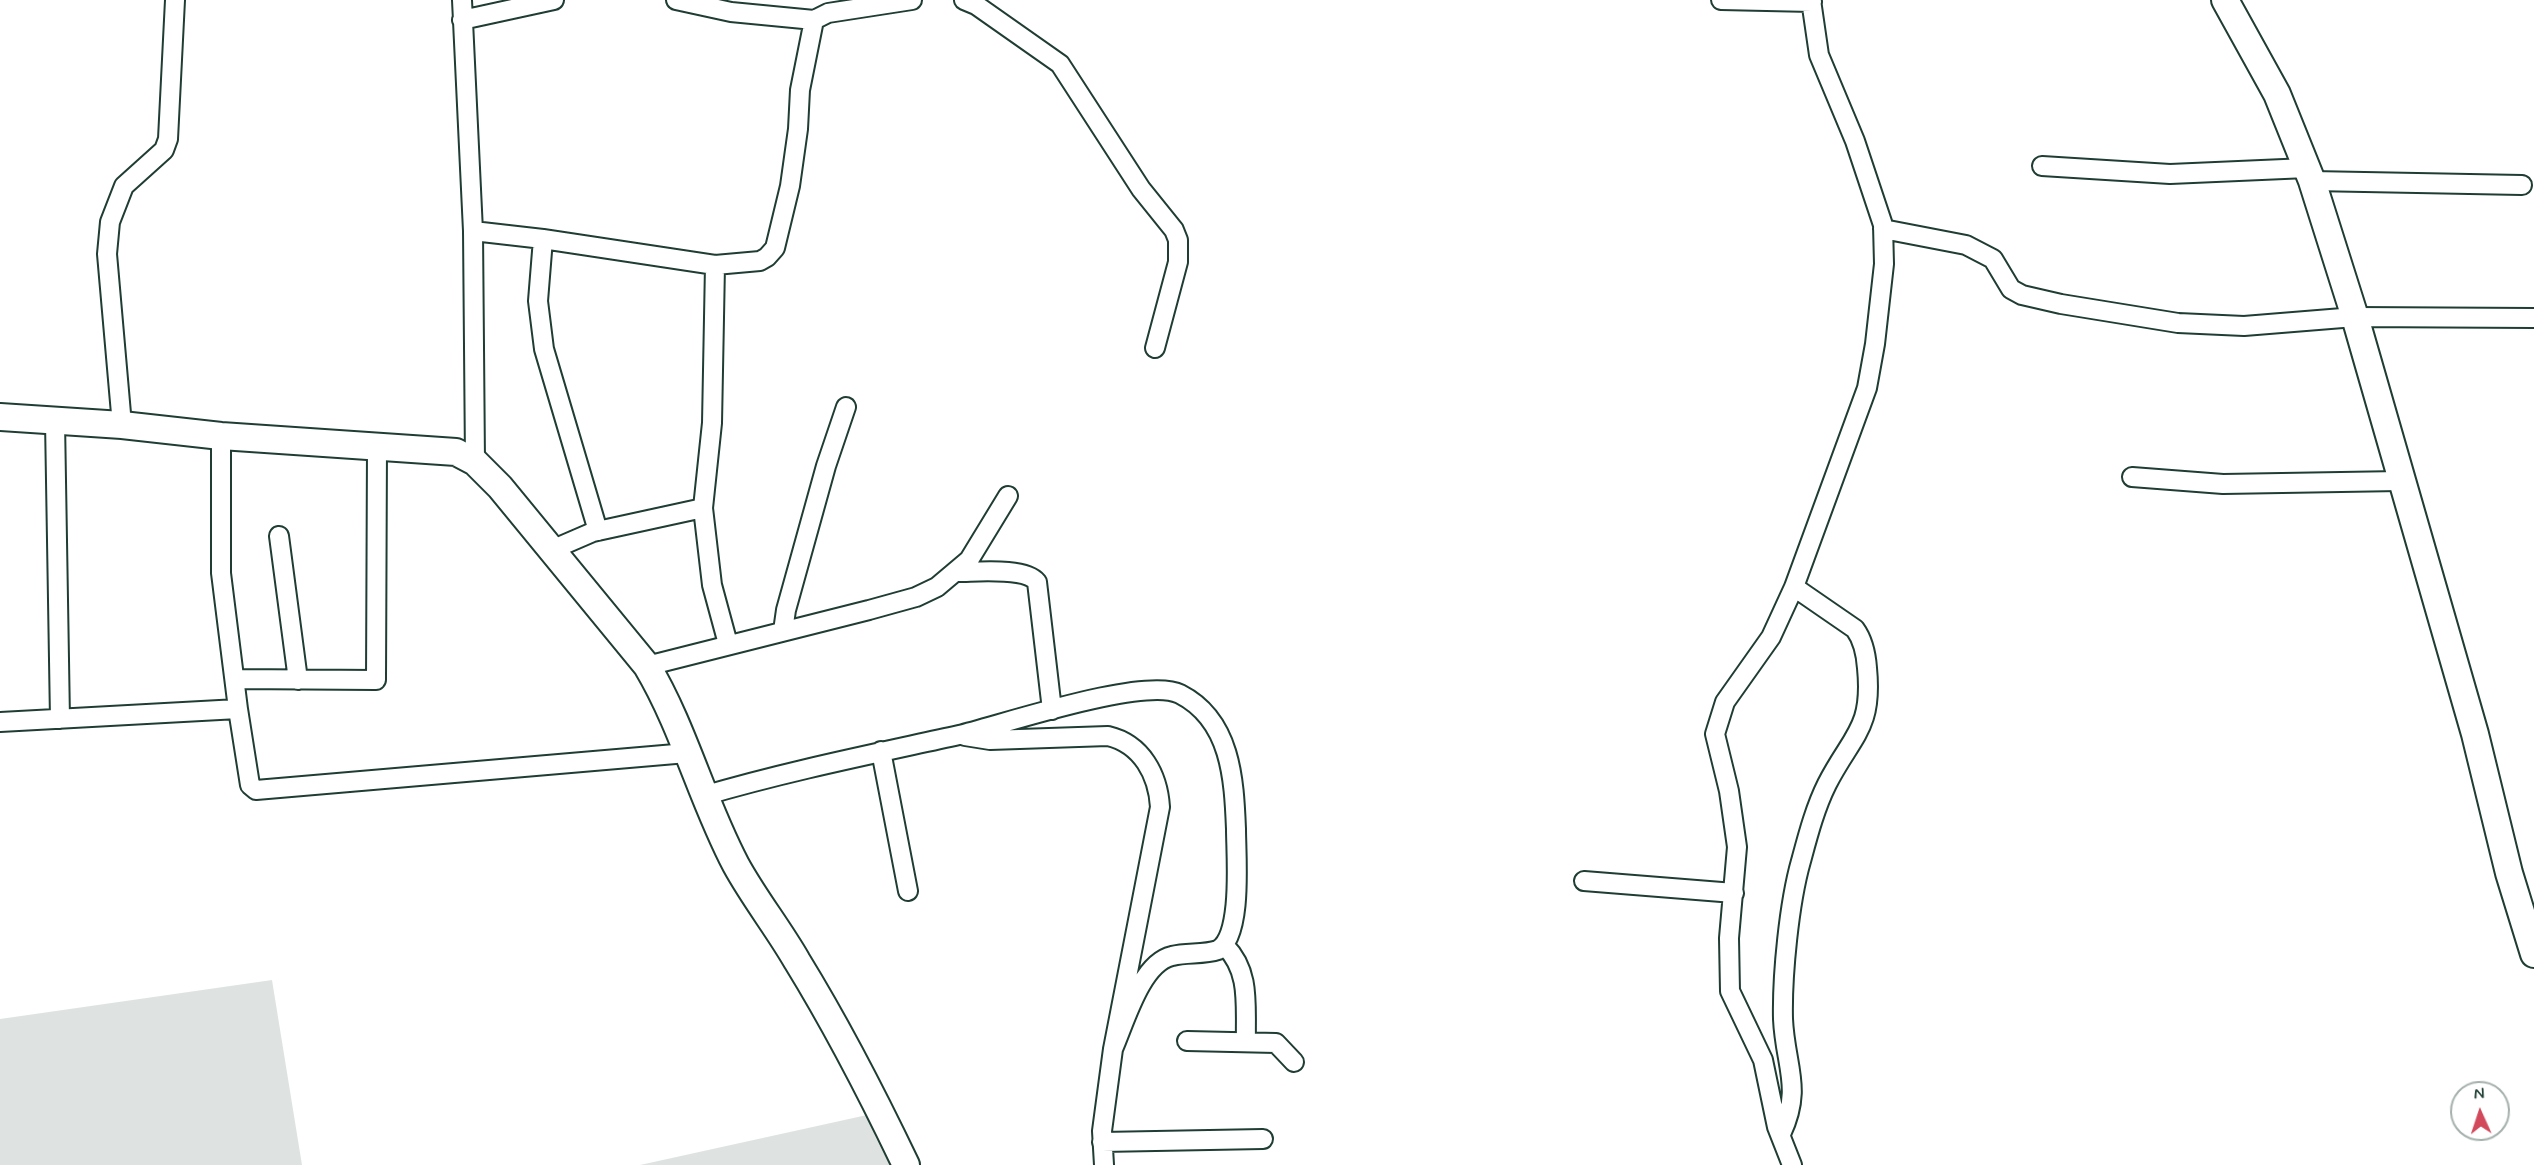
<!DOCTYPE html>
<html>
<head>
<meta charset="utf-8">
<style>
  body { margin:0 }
  #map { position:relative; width:2534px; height:1165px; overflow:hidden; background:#fff; font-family:Mynerve,sans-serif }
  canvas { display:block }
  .north { position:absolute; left:2450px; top:1081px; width:60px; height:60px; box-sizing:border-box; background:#fff; border:2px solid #a5b1ae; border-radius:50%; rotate:357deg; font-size:16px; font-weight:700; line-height:24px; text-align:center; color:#1f3d34 }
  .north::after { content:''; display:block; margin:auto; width:21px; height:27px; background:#d1495b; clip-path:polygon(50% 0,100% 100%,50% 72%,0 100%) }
</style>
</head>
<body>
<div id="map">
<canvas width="2534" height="1165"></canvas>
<div class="north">N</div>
</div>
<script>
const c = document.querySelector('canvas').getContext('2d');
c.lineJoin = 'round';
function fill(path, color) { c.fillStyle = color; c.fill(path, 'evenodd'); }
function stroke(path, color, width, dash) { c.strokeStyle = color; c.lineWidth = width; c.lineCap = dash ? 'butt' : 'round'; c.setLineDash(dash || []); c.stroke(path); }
const green = new Path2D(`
  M272,980L302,1165H0V1019Z
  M867,1115L891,1165H640Z`);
const street = new Path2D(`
  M462,0L473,231L475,462
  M676,0L731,12L814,20
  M964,0L976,5L1060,64L1141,189L1174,230L1178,240V262L1155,348
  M1721,0L1812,2
  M462,20L554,0
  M2042,166L2170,174L2307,168
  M2312,181L2522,185
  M1883,229L1966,245L1993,259L2011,289L2022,295L2061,304L2178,323L2244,326L2355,317L2534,318
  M473,231L543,239L715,265L760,261L767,257L775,248L790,186L798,129L800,90L814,20L828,13L912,0
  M543,239L538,301L544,349L598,531
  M715,265L712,423L703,508L712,585L728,644
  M55,421L60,719
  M122,425L107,254L110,222L124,186L164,150L168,139L175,0
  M2132,477L2223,484L2400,481
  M279,536L298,680
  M549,551L593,532L703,508
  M958,572C977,572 1025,567 1037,582L1052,710
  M783,631L786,610L826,466L846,407
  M647,666L869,610L916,597L937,587L969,560L1008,496
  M235,679L376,680L377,448
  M238,709L250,785L256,790L687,753
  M0,722L238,709L221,573V436
  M965,736L990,740L1108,736C1142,744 1158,775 1160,807L1113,1049L1102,1131L1104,1165
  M881,751L908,891
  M703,796C788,771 873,754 959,735C1001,725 1145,676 1180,694C1231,720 1234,779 1236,829C1236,856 1243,935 1218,950C1203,955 1187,952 1172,956C1141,963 1125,1022 1113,1049
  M1584,881L1734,893
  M1225,946C1251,972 1245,1006 1246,1042
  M1187,1041L1276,1043L1294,1062
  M1781,1134C1803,1088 1785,1066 1783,1019C1782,976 1789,903 1801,861C1808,835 1815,808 1827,784C1852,735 1873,729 1867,668C1866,654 1863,640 1855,629L1794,587
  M1102,1142L1263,1139
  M1792,1165L1777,1127L1763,1060L1730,991L1729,938L1737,847L1729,791L1715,734L1725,702L1771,637L1794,587L1867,388L1875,344L1884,264L1883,225L1855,141L1819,55L1811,0`);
const secondary = new Path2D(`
  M2225,0L2277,94L2312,181L2355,317L2475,734L2509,873L2534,954
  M0,417L122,425L221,436L456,452L475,462L500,487L647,666C684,728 702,801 736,865C754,898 778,928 797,961C837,1026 873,1096 906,1165`);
fill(green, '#dee3e2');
stroke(street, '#1f3d34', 22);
stroke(secondary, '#1f3d34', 30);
stroke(street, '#fff', 18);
stroke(secondary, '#fff', 26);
</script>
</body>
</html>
